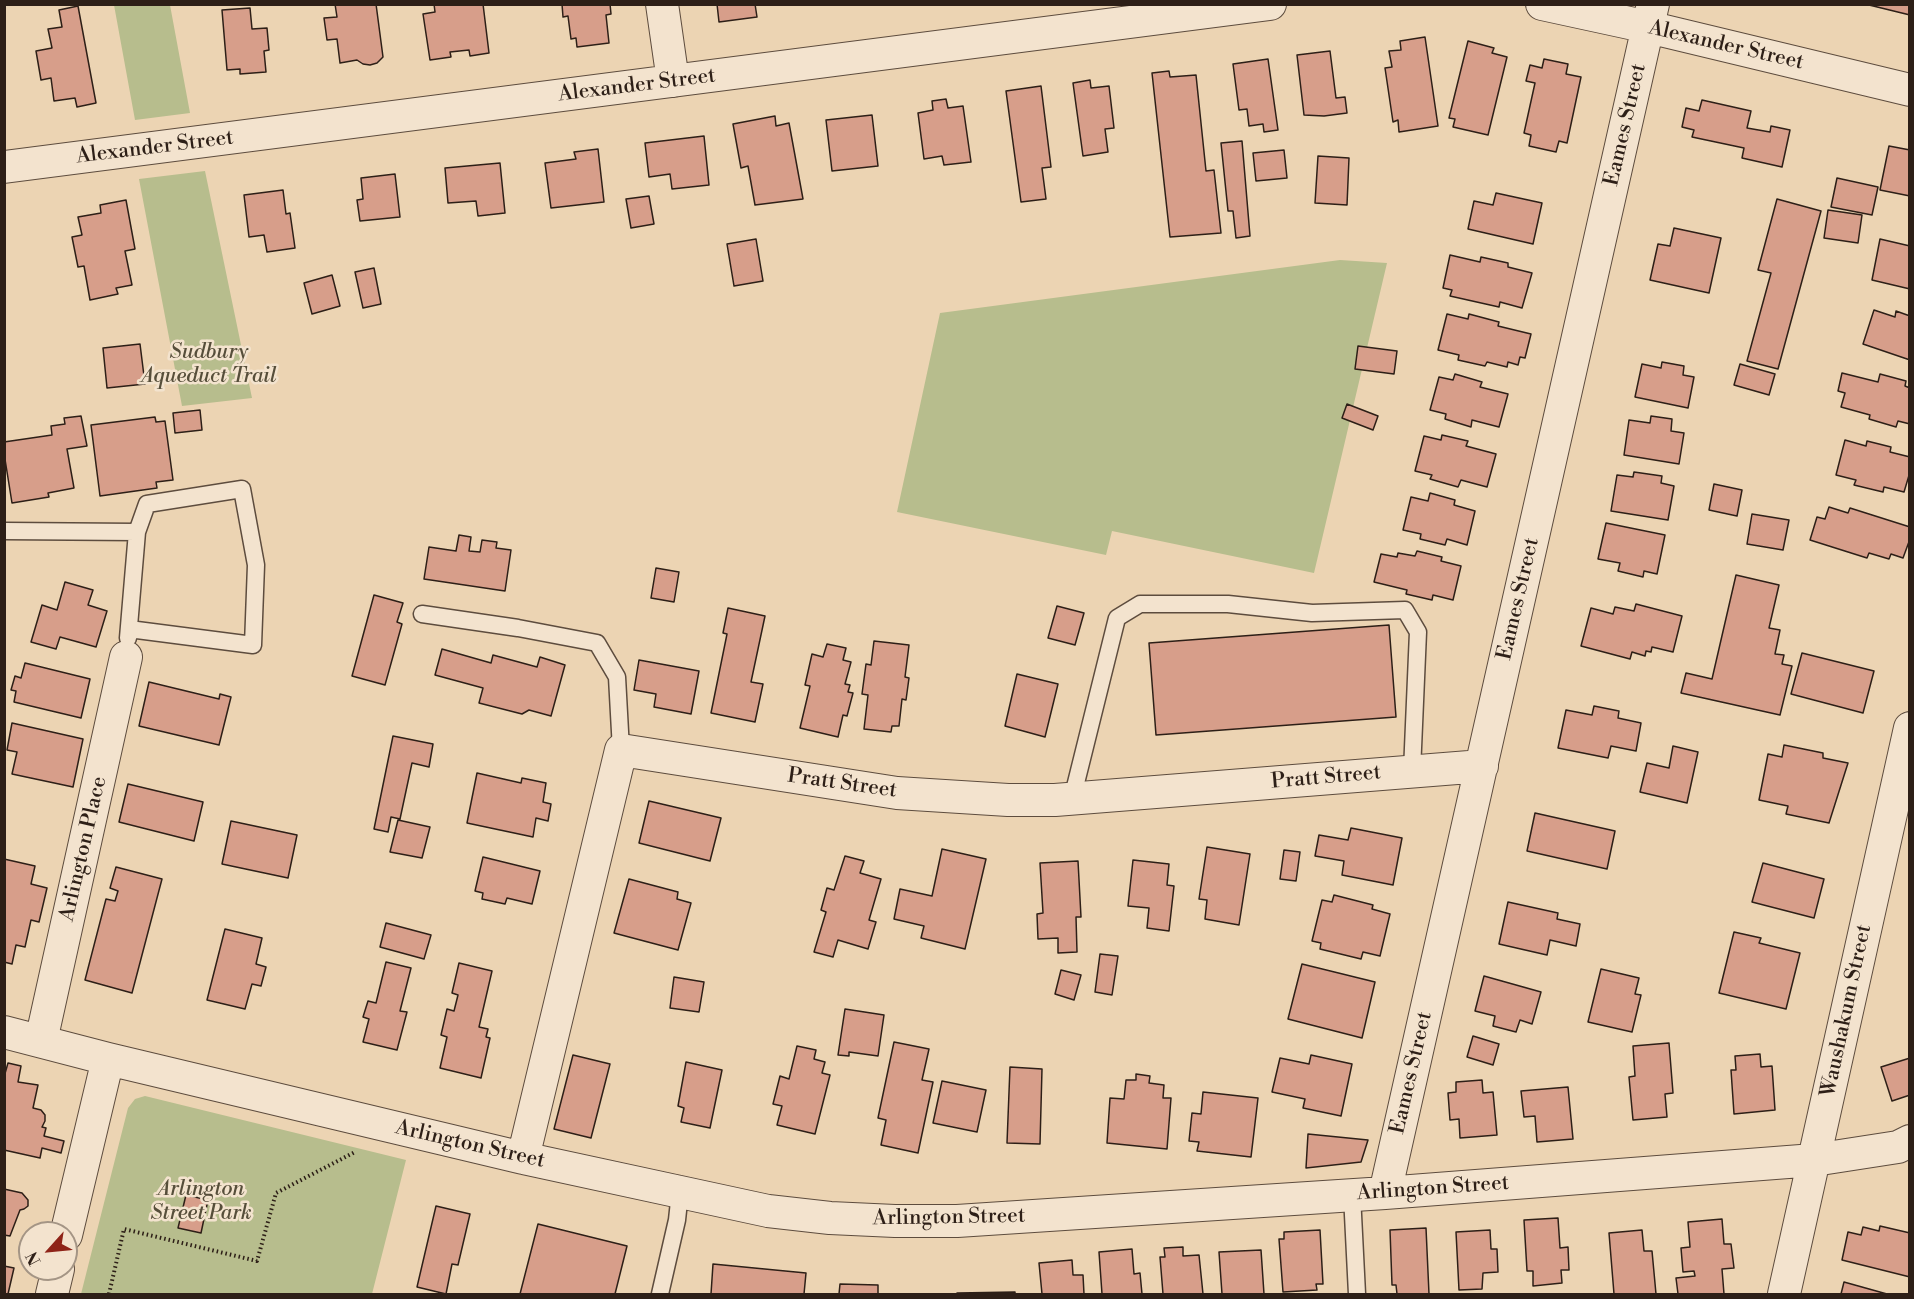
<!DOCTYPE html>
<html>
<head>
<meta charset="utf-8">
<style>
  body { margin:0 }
  #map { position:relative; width:1914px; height:1299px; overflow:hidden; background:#ecd4b3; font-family:"Libre Bodoni",serif }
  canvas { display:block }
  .frame { position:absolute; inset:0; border:6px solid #2d1f17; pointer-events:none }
  .north { position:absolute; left:18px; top:1221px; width:60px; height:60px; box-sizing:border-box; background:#f3e3ce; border:2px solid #a49585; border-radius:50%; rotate:243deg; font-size:16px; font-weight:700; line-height:24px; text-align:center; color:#2d1f17 }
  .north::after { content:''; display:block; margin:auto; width:21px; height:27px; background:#8f2418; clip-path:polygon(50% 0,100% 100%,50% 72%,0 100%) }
</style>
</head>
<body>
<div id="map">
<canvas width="1914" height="1299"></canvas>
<div class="frame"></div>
<div class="north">N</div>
</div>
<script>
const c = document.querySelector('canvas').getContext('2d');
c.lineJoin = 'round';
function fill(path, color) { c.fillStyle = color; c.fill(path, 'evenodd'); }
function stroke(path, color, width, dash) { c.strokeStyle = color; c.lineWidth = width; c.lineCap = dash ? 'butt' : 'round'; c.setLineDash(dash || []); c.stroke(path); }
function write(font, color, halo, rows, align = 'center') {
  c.font = font + ' "Libre Bodoni",serif'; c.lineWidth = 5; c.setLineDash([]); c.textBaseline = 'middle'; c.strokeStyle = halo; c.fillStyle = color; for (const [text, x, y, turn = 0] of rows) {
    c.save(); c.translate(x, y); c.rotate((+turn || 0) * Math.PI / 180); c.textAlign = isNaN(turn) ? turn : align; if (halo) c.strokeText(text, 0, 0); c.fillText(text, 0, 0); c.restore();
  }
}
const green = new Path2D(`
  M114,5H170L190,113L135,120Z
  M205,171L252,398L182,406L139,179Z
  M1340,260L1387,263L1314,573L1112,531L1106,555L897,512L940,313Z
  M145,1096L406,1160L372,1294H81L128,1108L135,1099Z`);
const building = new Path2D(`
  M335,4H376L383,57L377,63L370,65L363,64L357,60L340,63L337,39L327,40L324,18L337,17Z
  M434,4H483L489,53L470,56L469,50L450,52L451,57L430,60L423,14L435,12Z
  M562,4H610L611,14L606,15L609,43L577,47L576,38L571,39L568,16L563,17Z
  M717,4H755L757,17L719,22Z
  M1865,4H1910V15Z
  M78,6L96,103L77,107L75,98L54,101L51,78L41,80L36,51L52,48L48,29L62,27L59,10Z
  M250,8L252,29L267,28L269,50L264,51L266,72L240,74V69L227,70L222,10Z
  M1425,37L1438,126L1399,132L1398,120L1393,122L1385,68L1392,67L1389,51L1401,50L1400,41Z
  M1468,41L1494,48L1492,53L1507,57L1488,135L1453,127L1455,119L1449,118Z
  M1330,51L1336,98L1345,97L1347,113L1324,116L1304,115L1297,55Z
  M1268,59L1278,130L1264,132L1263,124L1249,126L1247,109L1239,110L1233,64Z
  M1544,59L1568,64L1566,74L1581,77L1567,143L1559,141L1556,152L1529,146L1531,135L1524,133L1535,83L1526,81L1530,65L1542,68Z
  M1169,71L1170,77L1196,75L1206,171L1214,170L1221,233L1170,237L1152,73Z
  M1090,80L1091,88L1109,86L1114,128L1105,129L1108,152L1083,156L1073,83Z
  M1041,86L1051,167L1042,168L1046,199L1021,202L1006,91Z
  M946,99L948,108L963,106L971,162L944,165L942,156L924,159L918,113L933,110L932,101Z
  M1702,100L1751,111L1747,128L1770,132L1771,126L1790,130L1782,167L1742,158L1744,148L1692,137L1694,130L1682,127L1686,108L1699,111Z
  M872,115L878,166L832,171L826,120Z
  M775,116L776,126L789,123L803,199L755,205L748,166L741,168L733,124Z
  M704,136L709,185L672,189L670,174L649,177L645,143Z
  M1242,141L1250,236L1236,238L1233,211H1228L1221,143Z
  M1889,146L1910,150V196L1880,190Z
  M598,149L604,202L551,208L545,163L576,159L574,152Z
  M1284,150L1287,178L1256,181L1253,153Z
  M1318,156L1349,158L1347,205L1315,203Z
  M500,163L505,213L478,216L476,201L448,203L445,168Z
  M395,174L400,217L360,221L357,200L363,199L361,178Z
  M1837,178L1878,187L1872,215L1831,207Z
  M283,190L286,214L290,213L295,248L267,252L264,235L249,237L244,195Z
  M1496,193L1542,203L1533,244L1468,229L1474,201L1493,205Z
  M649,196L654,224L631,228L626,199Z
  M1777,199L1821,211L1778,369L1747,361L1771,273L1758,270Z
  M126,200L135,249L125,251L132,285L116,288L118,294L90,300L84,266L78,267L72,237L82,235L78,217L101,213L100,205Z
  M1828,210L1862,215L1858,243L1824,238Z
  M1674,228L1721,238L1709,293L1650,280L1658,244L1670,246Z
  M756,239L763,281L734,286L727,244Z
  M1880,239L1910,246V289L1872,280Z
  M1450,255L1480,262L1481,257L1508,263V267L1532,273L1522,308L1500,302L1499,307L1450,296L1452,290L1443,288Z
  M374,268L381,304L363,308L355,272Z
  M332,275L340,306L312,314L304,283Z
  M1874,310L1895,317L1896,311L1910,316V360L1863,344Z
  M1447,314L1468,319L1469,314L1499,322L1498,326L1531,334L1525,358L1520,357L1518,365L1508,362L1507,367L1487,362L1485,366L1458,360L1459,355L1438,350Z
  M140,344L145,384L107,388L103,348Z
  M1358,346L1397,351L1394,374L1355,369Z
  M1662,362L1684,366L1683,375L1694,377L1688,408L1635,397L1642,364L1661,368Z
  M1740,364L1775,374L1769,395L1734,385Z
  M1842,373L1878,382L1880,374L1906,381L1905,386L1910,388V424L1898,421L1896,427L1869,419L1870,415L1841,407L1845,393L1838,391Z
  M1455,374L1482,382L1480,387L1508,394L1499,427L1472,420L1471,427L1445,419L1446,414L1430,410L1439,377L1453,380Z
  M1347,404L1378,416L1373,430L1342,418Z
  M200,410L202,430L175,433L173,413Z
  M81,416L87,446L67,449L74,488L48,493L49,497L12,503L4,453V442L52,435L51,426L65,424L64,418Z
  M1651,416L1672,419L1671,431L1684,433L1679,464L1624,455L1629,420L1650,423Z
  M155,417L156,422L165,421L173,480L156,482L157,488L100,496L91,425Z
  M1442,435L1468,441L1466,446L1496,454L1487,487L1461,480L1458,487L1430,479L1432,475L1415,471L1424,436L1441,440Z
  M1845,440L1866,446L1867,441L1891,447L1890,452L1910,457V472L1904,492L1884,487L1883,492L1854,485L1856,480L1836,475Z
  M1634,472L1662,476L1661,483L1674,486L1668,520L1611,511L1617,475L1633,477Z
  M1714,484L1742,490L1737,516L1709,510Z
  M1430,493L1455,500L1454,505L1475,511L1467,545L1447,539L1445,545L1420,539L1421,534L1403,530L1411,497L1428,501Z
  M1829,507L1848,513L1850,508L1910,527V539L1903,558L1891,554L1889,559L1869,553L1867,558L1810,540L1817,517L1825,519Z
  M1752,514L1789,520L1783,550L1747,544Z
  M1606,523L1665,535L1657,574L1644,571L1643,577L1618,571L1620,563L1598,559Z
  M459,535L471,537L469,551L480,552L482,540L497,542L496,548L511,550L505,591L424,579L429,547L456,551Z
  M1417,551L1442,557L1441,561L1461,566L1453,600L1433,595L1432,600L1406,594L1407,590L1374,582L1381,554L1397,557L1398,553L1415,556Z
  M656,568L679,572L674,602L651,598Z
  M1736,575L1779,585L1769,628L1780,630L1775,654L1784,655L1782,664L1792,666L1780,715L1681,693L1686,673L1712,679Z
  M65,582L93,590L88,605L107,611L96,647L60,637L56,649L31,642L42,605L57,610Z
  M374,595L403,603L397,622L402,624L385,685L352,676Z
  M1636,604L1682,616L1673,652L1652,647L1651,652L1646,651L1645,656L1632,652L1630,659L1581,646L1591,608L1613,614L1615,607L1634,611Z
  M1057,606L1084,613L1075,645L1048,638Z
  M728,608L765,616L751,682L763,684L755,722L711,713L727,634L723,633Z
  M1389,625L1396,717L1156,735L1149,643Z
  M874,641L909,645L905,677L909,678L906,700L902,699L899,726H892L891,732L864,729L868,695L862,694L866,664L871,665Z
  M827,644L846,648L843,660L851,662L845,684L850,685L848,692L853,693L847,716L843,715L838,737L800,728L810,686L805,685L812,654L823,657Z
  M442,649L491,663L493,655L537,667L540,657L565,665L551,716L529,710L522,714L479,703L483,688L435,675Z
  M1802,653L1874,671L1863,713L1791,694Z
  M639,660L699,671L691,714L654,707L656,694L634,690Z
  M25,663L90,679L81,718L14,702L16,691L11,690L15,676L21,678Z
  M1017,674L1058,684L1045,737L1005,726Z
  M149,682L219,699L220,694L231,697L219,745L139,726Z
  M1594,706L1619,711L1618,718L1641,723L1636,751L1611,746L1608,758L1558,748L1566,710L1592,715Z
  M12,723L83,739L73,787L12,774L17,752L7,750Z
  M393,736L433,744L429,767L412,763L400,819L391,817L388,832L374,829Z
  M1784,745L1823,753V758L1848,763L1829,823L1786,814L1788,806L1759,800L1768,754L1782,757Z
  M1673,746L1698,752L1687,803L1640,792L1647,763L1669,768Z
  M477,773L521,783L522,778L546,783L543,802L551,804L548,821L536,818L533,837L467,823Z
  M128,784L203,802L194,841L119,822Z
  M649,801L721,818L710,861L639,843Z
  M1535,813L1615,831L1607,869L1527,851Z
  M398,820L430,827L422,858L390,852Z
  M231,821L297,835L288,878L222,864Z
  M1351,828L1402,838L1393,885L1342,875L1344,861L1315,856L1319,835L1348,840Z
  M1207,847L1250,854L1239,925L1205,919L1207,900L1199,899Z
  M942,849L986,859L965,949L921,938L924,926L894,919L900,889L932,896Z
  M1284,850L1300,852L1296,881L1280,879Z
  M845,856L864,861L860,873L881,879L869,920L876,922L868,949L838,940L833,957L814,952L826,912L821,910L827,888L834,890Z
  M483,857L540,871L532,904L507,898L505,904L482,899L483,893L475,891Z
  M4,859L35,866L31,884L47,888L39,922L31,920L25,947L16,945L12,964L4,962Z
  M1133,860L1169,864L1167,885L1174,886L1169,931L1147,928L1149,908L1128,906Z
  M1078,861L1081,917H1076L1077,952L1058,953V938L1038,939L1037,914L1043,913L1040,863Z
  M1763,863L1824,879L1814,918L1752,902Z
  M116,867L162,879L132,993L85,980L106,899L115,901L118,891L110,888Z
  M629,879L678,892L677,899L691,903L678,950L614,933Z
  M1334,895L1373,905L1372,909L1390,914L1380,956L1363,952L1361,959L1320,949L1321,943L1312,941L1322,900L1332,902Z
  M1508,902L1558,913L1557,919L1580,924L1576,946L1550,940L1547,955L1499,944Z
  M386,923L431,935L424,959L380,947Z
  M225,929L262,938L256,964L266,967L261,986L252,984L245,1009L207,1000Z
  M1734,932L1761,938L1759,943L1800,953L1786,1009L1719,993Z
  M1100,954L1118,956L1112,995L1095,992Z
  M386,962L411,968L400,1011L407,1012L397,1050L363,1042L369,1019L363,1017L368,1001L376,1003Z
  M459,963L492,971L479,1027L488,1029L486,1037L490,1038L481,1078L440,1068L447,1037L441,1035L447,1009L454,1011L458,995L452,993Z
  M1302,964L1375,982L1362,1038L1288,1019Z
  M1601,969L1639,978L1635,994L1641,995L1632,1032L1588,1022Z
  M1061,970L1081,975L1074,1000L1055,994Z
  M1484,976L1541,992L1532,1024L1520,1020L1516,1032L1493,1026L1495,1016L1475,1011Z
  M674,977L704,982L699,1012L670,1008Z
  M845,1009L884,1015L878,1056L849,1052V1056L838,1055Z
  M1473,1036L1499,1044L1493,1065L1467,1057Z
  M894,1042L929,1049L922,1080L933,1082L918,1153L881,1145L886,1120L878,1118Z
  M1669,1043L1673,1093L1665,1094L1667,1117L1633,1120L1629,1077L1635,1076L1633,1046Z
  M797,1046L816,1050L814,1059L825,1062L822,1073L830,1075L815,1134L777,1125L782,1106L773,1104L780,1076L789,1079Z
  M1760,1054L1761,1067L1772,1066L1775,1110L1734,1114L1731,1070H1736L1735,1056Z
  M573,1055L610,1064L591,1138L554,1129Z
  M1311,1055L1352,1064L1341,1116L1303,1108L1305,1099L1272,1092L1280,1058L1309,1064Z
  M1910,1058V1095L1892,1101L1881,1067Z
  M686,1062L722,1070L710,1128L681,1122L684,1108L678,1106Z
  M8,1063L21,1066L18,1082L38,1085L33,1108L41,1110L45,1115V1121L42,1127L46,1128L44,1136L64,1141L61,1153L42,1148L40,1158L4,1150V1077Z
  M1010,1067L1042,1069L1040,1144L1007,1143Z
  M1136,1074L1150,1076L1149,1083L1164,1085L1163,1098H1171L1167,1149L1107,1143L1110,1098L1124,1099L1126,1080H1136Z
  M1482,1080L1483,1093L1493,1092L1497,1135L1460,1138L1459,1119L1450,1120L1448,1093L1456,1092V1082Z
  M942,1081L986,1090L977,1132L933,1123Z
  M1568,1087L1573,1139L1537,1142L1535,1116L1524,1117L1521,1091Z
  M1203,1092L1258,1098L1251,1157L1197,1151L1199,1142L1189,1141L1192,1113L1201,1114Z
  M1308,1134L1368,1140L1361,1162L1306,1168Z
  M4,1189L22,1193L28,1200V1206L24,1209L20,1210L10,1236L4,1235Z
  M186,1195L208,1200L201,1233L178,1228Z
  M436,1206L470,1214L458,1265L452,1264L446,1294L417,1287Z
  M1558,1218L1560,1248L1568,1247L1569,1270H1561L1562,1283L1533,1286V1271H1527L1524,1220Z
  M1722,1219L1724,1244H1731L1734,1268L1722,1269L1724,1294H1678L1676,1278L1695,1276L1694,1271L1683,1272L1681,1248L1690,1247L1688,1222Z
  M538,1224L627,1246L615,1294H520Z
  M1880,1226L1910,1233V1277L1842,1260L1848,1232L1861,1235L1863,1227L1879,1231Z
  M1426,1228L1429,1294H1397L1396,1285H1392L1390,1230Z
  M1320,1230L1323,1284H1316L1317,1290L1283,1292L1279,1239H1284V1232Z
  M1490,1230L1491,1249H1497L1498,1272L1483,1273L1482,1289L1459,1290L1456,1232Z
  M1642,1230L1644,1251H1652L1656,1294H1614L1609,1233Z
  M1183,1247V1256L1199,1255L1203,1294H1163L1160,1257H1165L1164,1248Z
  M1132,1249L1134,1274L1140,1273L1142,1294H1102L1099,1252Z
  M1261,1250L1264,1294H1222L1219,1252Z
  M1072,1260L1073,1275H1083L1084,1294H1042L1039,1263Z
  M713,1264L806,1273L804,1294H711Z
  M4,1266L14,1268L8,1294H4Z
  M1844,1282L1887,1294H1841Z
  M840,1284L878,1285V1294H839Z
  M1015,1292V1294H957V1293Z`);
const path = new Path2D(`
  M109,1294L124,1229L257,1261L276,1193L355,1152`);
const service = new Path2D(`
  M4,531L137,532L128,638
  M422,614L518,628L597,643L617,677L621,750
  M129,629L253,645L256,565L242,489L147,504L137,532
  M1072,799L1117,618L1140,604H1228L1312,613L1405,610L1418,632L1412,771
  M1352,1195L1357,1294
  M660,1294L677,1220L680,1192`);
const minor = new Path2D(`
  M662,4L673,81
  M1542,4L1648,27L1910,90
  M4,167L1270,4
  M4,1032L108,1059L523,1158L768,1211L830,1218L895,1221H957L1385,1193L1814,1160L1898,1147L1910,1141
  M41,1041L126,657
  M523,1158L621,750L897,793L1008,800H1055L1482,766
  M1385,1193L1653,4
  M66,1235L108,1059
  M52,1294L58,1269
  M1784,1294L1910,728`);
const streetNames = [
  ["Alexander Street",1726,46,13],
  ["Alexander Street",637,86,-7],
  ["Eames Street",1626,125,-77],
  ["Alexander Street",155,148,-7],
  ["Eames Street",1519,599,-77],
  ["Pratt Street",1326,778,-5],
  ["Pratt Street",842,784,8],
  ["Arlington Place",84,849,-77],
  ["Waushakum Street",1847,1011,-78],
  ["Eames Street",1412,1073,-77],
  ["Arlington Street",470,1145,13],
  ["Arlington Street",1433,1189,-4],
  ["Arlington Street",949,1218,-1]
];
const parkNames = [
  ["Sudbury",209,353],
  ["Aqueduct Trail",209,377],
  ["Arlington",201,1190],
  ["Street Park",201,1214]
];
fill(green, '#b7bd8d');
fill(building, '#d79e8a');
stroke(building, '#2d1f17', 1.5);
stroke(service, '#5d4c3e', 19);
stroke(minor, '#5d4c3e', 34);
stroke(path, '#2d1f17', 4, [1.5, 3]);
stroke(service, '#f3e3ce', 16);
stroke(minor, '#f3e3ce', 32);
write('21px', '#2d1f17', '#f3e3ce', streetNames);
write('italic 21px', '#564e3a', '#f3e3ce', parkNames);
</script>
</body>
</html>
